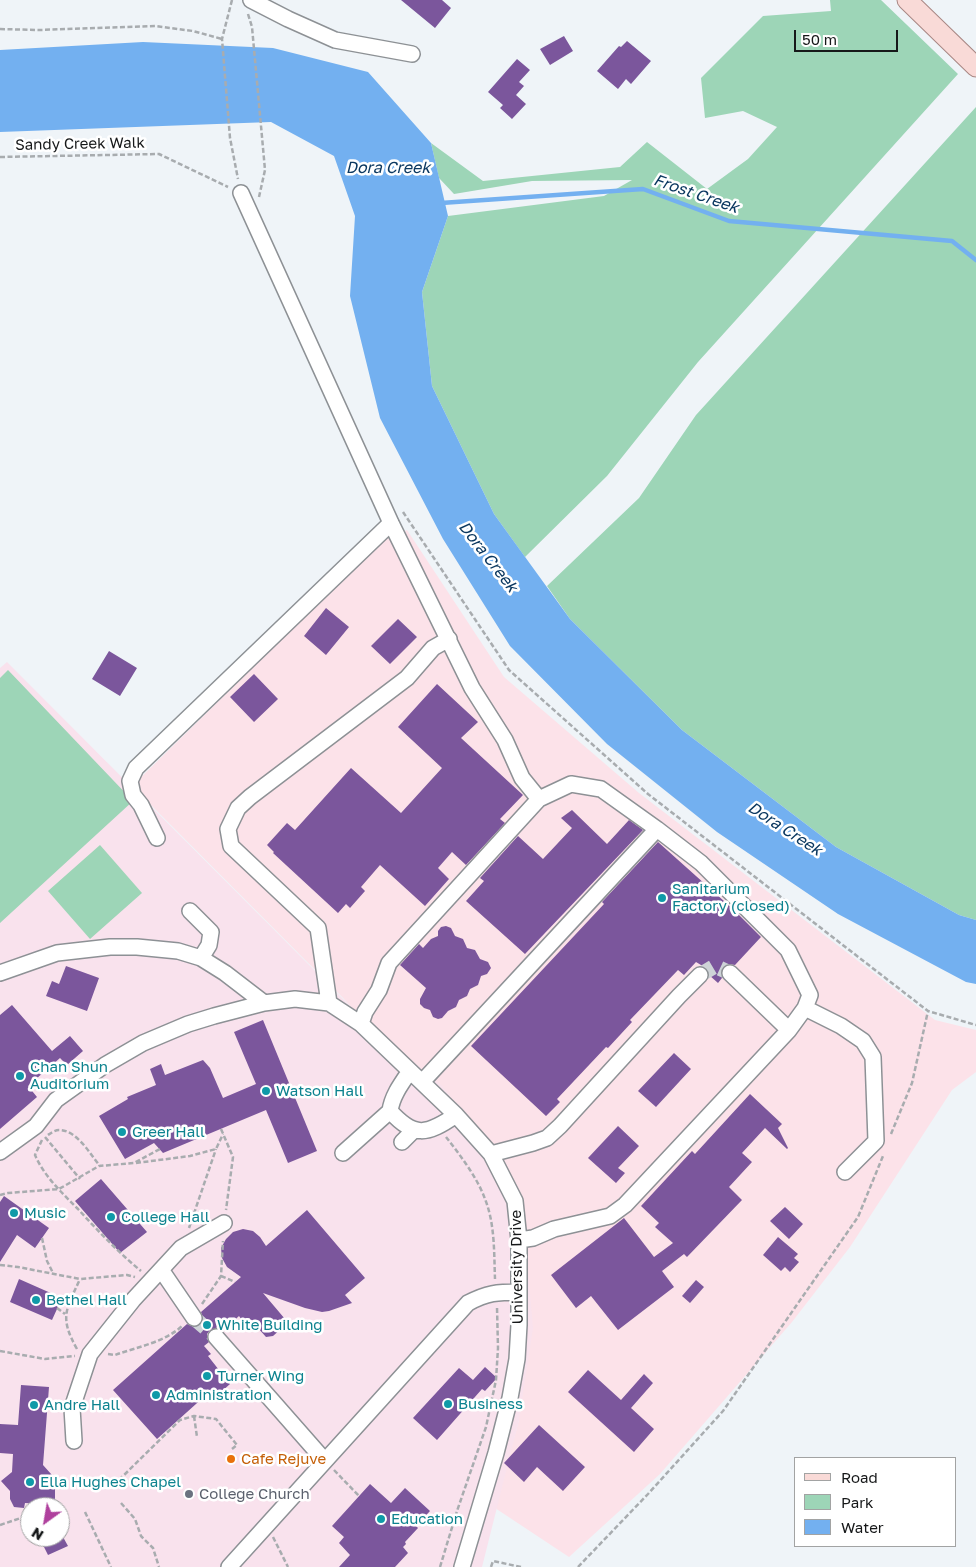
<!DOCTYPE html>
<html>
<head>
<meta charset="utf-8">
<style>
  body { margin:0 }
  #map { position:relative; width:976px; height:1567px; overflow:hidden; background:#eff4f8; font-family:"Golos Text",sans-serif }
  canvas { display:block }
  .legend { position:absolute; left:794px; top:1457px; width:162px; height:90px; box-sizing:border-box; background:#fff; border:1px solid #a2a3a3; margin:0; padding:6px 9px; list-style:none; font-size:15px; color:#161819 }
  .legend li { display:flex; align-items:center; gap:10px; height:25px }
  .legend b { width:25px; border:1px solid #a2a3a3 }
  .north { position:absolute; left:20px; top:1497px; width:50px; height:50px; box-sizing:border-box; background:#fff; border:1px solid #a2a3a3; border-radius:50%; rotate:212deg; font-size:14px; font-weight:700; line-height:20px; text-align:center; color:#161819 }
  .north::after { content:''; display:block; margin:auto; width:18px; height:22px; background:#af409d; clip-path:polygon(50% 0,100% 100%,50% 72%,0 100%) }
  .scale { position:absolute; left:794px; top:30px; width:104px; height:22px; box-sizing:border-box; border:2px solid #161819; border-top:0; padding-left:6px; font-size:15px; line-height:18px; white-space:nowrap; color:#161819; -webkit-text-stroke:4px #fff; paint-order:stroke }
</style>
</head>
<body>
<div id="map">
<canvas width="976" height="1567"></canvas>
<ul class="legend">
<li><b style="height:6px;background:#f9dad7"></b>Road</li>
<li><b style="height:14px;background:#9dd5b7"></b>Park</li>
<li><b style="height:14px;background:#73b0f0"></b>Water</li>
</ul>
<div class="north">N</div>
<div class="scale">50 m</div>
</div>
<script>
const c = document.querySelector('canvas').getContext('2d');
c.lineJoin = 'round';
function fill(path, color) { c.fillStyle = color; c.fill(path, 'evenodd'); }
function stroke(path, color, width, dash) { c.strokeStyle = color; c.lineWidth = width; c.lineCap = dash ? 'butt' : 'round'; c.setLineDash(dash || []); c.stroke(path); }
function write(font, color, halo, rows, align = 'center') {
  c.font = font + ' "Golos Text",sans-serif'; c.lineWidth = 5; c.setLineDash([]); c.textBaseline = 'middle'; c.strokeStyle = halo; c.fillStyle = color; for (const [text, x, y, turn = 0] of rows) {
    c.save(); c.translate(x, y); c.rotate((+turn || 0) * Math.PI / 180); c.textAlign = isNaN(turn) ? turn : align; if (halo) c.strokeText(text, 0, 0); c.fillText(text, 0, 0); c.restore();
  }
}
const industrial = new Path2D(`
  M407,530L504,677L639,793L935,1020L976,1030V1072L952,1090L850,1247L792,1322L660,1474L569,1557L495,1508L519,1420L429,1077L357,1014L344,999L132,786L383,540Z`);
const education = new Path2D(`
  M7,662L366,1022L442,1086L490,1145L522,1205L533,1328L519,1420L482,1567H0V668ZM30,1507H60V1537H30Z`);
const green = new Path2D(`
  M830,0H881L958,74L698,362L607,476L525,557L494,514L432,386L422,292L448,216L604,196L632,180L532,181L454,194L439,178L431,143L483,181L620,167L647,142L707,189L748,159L777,127L743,111L705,118L701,78L763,16L831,11Z
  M976,107V920L959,915L836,847L682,730L570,619L547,586L639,498L696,415Z
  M8,670L133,801L0,923V678Z
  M100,845L142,893L90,939L48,891Z`);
const water = new Path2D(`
  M143,42L273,48L368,72L431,143L448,216L422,292L432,386L494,514L570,619L682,730L836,847L959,915L976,920V984L966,982L838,914L717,832L607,744L510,646L443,539L380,418L350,296L355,216L334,156L271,122L0,132V50Z`);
const stream = new Path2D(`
  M441,203L643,189L729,221L952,241L976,260`);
const building = new Path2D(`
  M401,0H442L451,8L435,28Z
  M564,36L573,51L550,65L540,49Z
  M627,41L651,61L631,84L626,79L618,89L597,71L619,46L621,47Z
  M517,59L530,70L519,82L524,86L516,95L526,104L512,119L500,108L503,105L488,92Z
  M326,608L349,627L326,655L304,636Z
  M398,619L417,637L390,664L371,646Z
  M109,651L137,668L120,696L92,679Z
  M254,674L278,699L254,722L230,697Z
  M437,684L478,722L461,738L523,795L500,819L505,823L466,865L452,852L438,868L449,879L425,906L380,865L361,887L365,891L350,908L346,904L338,913L273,853L274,852L267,845L287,823L295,830L351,768L401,813L442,768L398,727Z
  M572,810L607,844L629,820L643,830L525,954L466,901L484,881L480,878L518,836L543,859L572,828L561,818Z
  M658,842L734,910L761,937L735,965L728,964L723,967L721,971L722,978L718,983L709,975L706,968L696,962L684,975L678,970L630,1020L632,1022L608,1048L606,1047L557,1099L560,1102L546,1116L471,1046L604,904L602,902Z
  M446,926L451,928L455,936L463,939L467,948L475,950L480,959L488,962L491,968L487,974L481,976L478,985L470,989L467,996L459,1000L456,1007L448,1011L442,1018L438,1019L433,1017L430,1010L424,1008L420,1004V999L426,988L400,965L419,944L423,948L431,939L438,936V931L441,927Z
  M66,966L99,978L87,1011L46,996L52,981L59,984Z
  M12,1005L52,1051L70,1036L83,1051L67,1065L60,1058L28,1086L37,1097L0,1129V1015Z
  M263,1020L317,1151L288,1163L266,1110L163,1153L154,1143L125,1159L99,1116L128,1099L127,1097L156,1085L150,1069L161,1064L165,1075L203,1060L210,1068L223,1098L256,1084L234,1032Z
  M674,1053L691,1069L656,1107L638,1091Z
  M750,1094L782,1124L778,1128L788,1148L787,1149L765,1128L742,1153L752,1162L729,1187L742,1200L687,1257L684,1254L662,1271L674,1287L618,1330L591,1296L576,1308L551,1275L624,1218L654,1257L673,1243L655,1227L659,1223L641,1206L692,1151L695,1154Z
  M618,1126L639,1146L618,1168L625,1173L616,1183L588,1158Z
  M101,1179L147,1232L120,1253L75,1201Z
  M4,1196L49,1228L35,1248L17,1235L0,1262V1202Z
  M785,1207L803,1224L789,1239L770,1221Z
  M307,1210L365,1278L345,1295L352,1303L329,1311L322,1312L305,1308L263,1293L285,1319L282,1328L273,1336L266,1337L249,1318L244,1323L239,1316L223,1331L219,1328L210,1330L207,1334L209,1342L204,1346L211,1354L208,1356L230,1384L211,1401L206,1395L157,1439L113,1390L187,1324L194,1327L200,1325L203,1318L201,1312L241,1277L227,1267L222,1258L221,1248L226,1239L233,1232L243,1229L253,1231L260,1237L266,1246Z
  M778,1237L798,1254L794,1258L799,1262L790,1272L785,1267L781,1271L763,1255Z
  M19,1279L62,1298L52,1320L10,1302Z
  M696,1280L704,1287L690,1303L682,1296Z
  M485,1367L497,1378L485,1391L482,1389L437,1440L413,1418L459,1368L473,1380Z
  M588,1370L621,1400L644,1374L653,1383L631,1408L654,1429L634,1452L568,1392Z
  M21,1385L49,1387L43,1465L60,1484L55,1489V1505L25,1503L24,1508L14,1507L10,1499V1491L1,1481L12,1472L13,1454L0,1453V1424L18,1425Z
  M539,1425L585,1467L563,1491L537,1467L524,1482L504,1463Z
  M370,1484L391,1503L405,1488L430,1511L416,1526L418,1528L405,1542L406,1544L403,1547L408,1553L395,1567H339L350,1555L339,1543L344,1537L332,1526Z
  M39,1537H63L68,1546L48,1555Z`);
const minorTunnel = new Path2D(`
  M700,975L715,966L730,973
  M194,1318L216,1337`);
const path = new Path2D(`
  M232,0L222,39L230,138L238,179
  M248,14L252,27L265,170L259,197
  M0,29L39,30L155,26L193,31L222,39
  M0,157L159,154L228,187
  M403,512L509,670L648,794L928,1011L976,1025
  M221,1129L233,1157L226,1210
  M891,1134L912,1083L928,1011
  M48,1135C51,1133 55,1130 59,1130C77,1130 90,1154 100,1166
  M45,1137L80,1179
  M446,1137C460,1155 477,1177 485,1199C495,1224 494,1253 495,1279
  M42,1140L35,1155C44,1176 62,1193 78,1209C98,1231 118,1252 141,1271
  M136,1163L190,1156L216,1149L223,1134
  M0,1195L8,1193L59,1189L99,1166L134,1163L160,1149
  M189,1228L216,1149
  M42,1238L47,1261L53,1273
  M0,1265L18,1267L80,1279L127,1275L135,1277
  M221,1276L235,1282
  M202,1304L221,1276L223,1241
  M57,1308L65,1314
  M77,1349C59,1317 66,1310 80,1279
  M0,1351L45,1359L75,1356
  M108,1354L115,1355C137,1347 166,1342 183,1325
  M194,1416L197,1437
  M334,1470L359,1496
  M119,1480L180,1420L194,1416L216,1419L237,1445L232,1449
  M121,1503L135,1519L141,1536L153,1548L159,1567
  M50,1507H51
  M85,1512L111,1567
  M0,1525L30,1515
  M273,1537L288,1567
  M440,1567L457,1511L486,1427L496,1380L498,1348L497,1307
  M491,1567L493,1561L521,1567
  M578,1567L648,1494L723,1411L858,1217L883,1156`);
const minor = new Path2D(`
  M251,0L288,19L335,40L412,54
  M241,193L391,523L472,688L505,740L522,778L539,799L571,784L601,789L657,829L701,863L788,950L810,995L805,1008L841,1026L863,1041L873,1057L876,1141L845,1172
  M157,838L141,805L133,795L130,781L136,768L391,523
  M190,911L211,932L209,945L201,958L225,973L264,1003
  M0,973L57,953L110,947H137L178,951L201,958
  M730,973L789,1030
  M329,1003L318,928L231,846L228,829L238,808L250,797L407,678L433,648L449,639
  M361,1024L365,1012L379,990L389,963L539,799
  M410,1071C401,1084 392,1096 390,1111C414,1138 427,1135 456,1115
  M422,1082L657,829
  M402,1142L413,1131
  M0,1152L36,1126L56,1100L105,1065L143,1043L188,1024L214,1016L264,1003L295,999L329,1003L361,1024L456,1115L491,1154L515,1201L519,1240V1325L517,1359L510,1398L496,1453L462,1567
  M343,1153L390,1111
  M491,1154L533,1143L547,1138L560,1126L679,996L700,975
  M519,1240L533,1238L554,1229L610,1216L625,1205L789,1030L805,1008
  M162,1271L194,1318
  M216,1337L325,1461
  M74,1441L72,1408L90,1354L133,1300L181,1248L224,1223
  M229,1567L468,1303C487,1293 497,1292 519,1292`);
const major = new Path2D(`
  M907,0L976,67`);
const markers = [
  [662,898,5,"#0f9aa8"],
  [20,1076,5,"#0f9aa8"],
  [266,1091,5,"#0f9aa8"],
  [122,1132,5,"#0f9aa8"],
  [14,1213,5,"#0f9aa8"],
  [111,1217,5,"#0f9aa8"],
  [36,1300,5,"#0f9aa8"],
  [207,1325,5,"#0f9aa8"],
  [207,1376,5,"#0f9aa8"],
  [156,1395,5,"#0f9aa8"],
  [448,1404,5,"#0f9aa8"],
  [34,1405,5,"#0f9aa8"],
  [231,1459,5,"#e8710a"],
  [30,1482,5,"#0f9aa8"],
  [189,1494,5,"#6b7280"],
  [381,1519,5,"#0f9aa8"]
];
const streetNames = [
  ["Sandy Creek Walk",80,144,-1],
  ["University Drive",517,1267,-91]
];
const cultureNames = [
  ["Sanitarium",672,889],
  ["Factory (closed)",672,906],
  ["Chan Shun",30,1067],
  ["Auditorium",30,1084],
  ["Watson Hall",276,1091],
  ["Greer Hall",132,1132],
  ["Music",24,1213],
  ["College Hall",121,1217],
  ["Bethel Hall",46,1300],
  ["White Building",217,1325],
  ["Turner Wing",217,1376],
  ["Administration",166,1395],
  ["Business",458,1404],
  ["Andre Hall",44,1405],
  ["Ella Hughes Chapel",40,1482],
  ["Education",391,1519]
];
const foodNames = [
  ["Cafe Rejuve",241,1459]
];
const worshipNames = [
  ["College Church",199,1494]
];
const waterNames = [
  ["Dora Creek",388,168],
  ["Frost Creek",696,194,19],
  ["Dora Creek",488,557,52],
  ["Dora Creek",785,829,33]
];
fill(industrial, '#fce2e9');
fill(education, '#f9e2ed');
fill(green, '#9dd5b7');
fill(water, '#73b0f0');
stroke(stream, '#73b0f0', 4.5);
fill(building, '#7b569c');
stroke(minorTunnel, '#ced3d7', 15, [15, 8]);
stroke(minor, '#8d9195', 18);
stroke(major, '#a78683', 21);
stroke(path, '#a8acaf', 2.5, [5, 2.5]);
stroke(minor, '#fff', 15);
stroke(major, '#f9dad7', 19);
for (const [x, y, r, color] of markers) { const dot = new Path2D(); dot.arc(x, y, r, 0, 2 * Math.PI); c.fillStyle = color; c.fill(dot); stroke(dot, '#fff', 2); }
write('15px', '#161819', '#fff', streetNames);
write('15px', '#0d838f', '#fff', cultureNames, 'left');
write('15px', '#c56008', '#fff', foodNames, 'left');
write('15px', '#5b616d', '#fff', worshipNames, 'left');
write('italic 16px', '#0b3860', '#fff', waterNames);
</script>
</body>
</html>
